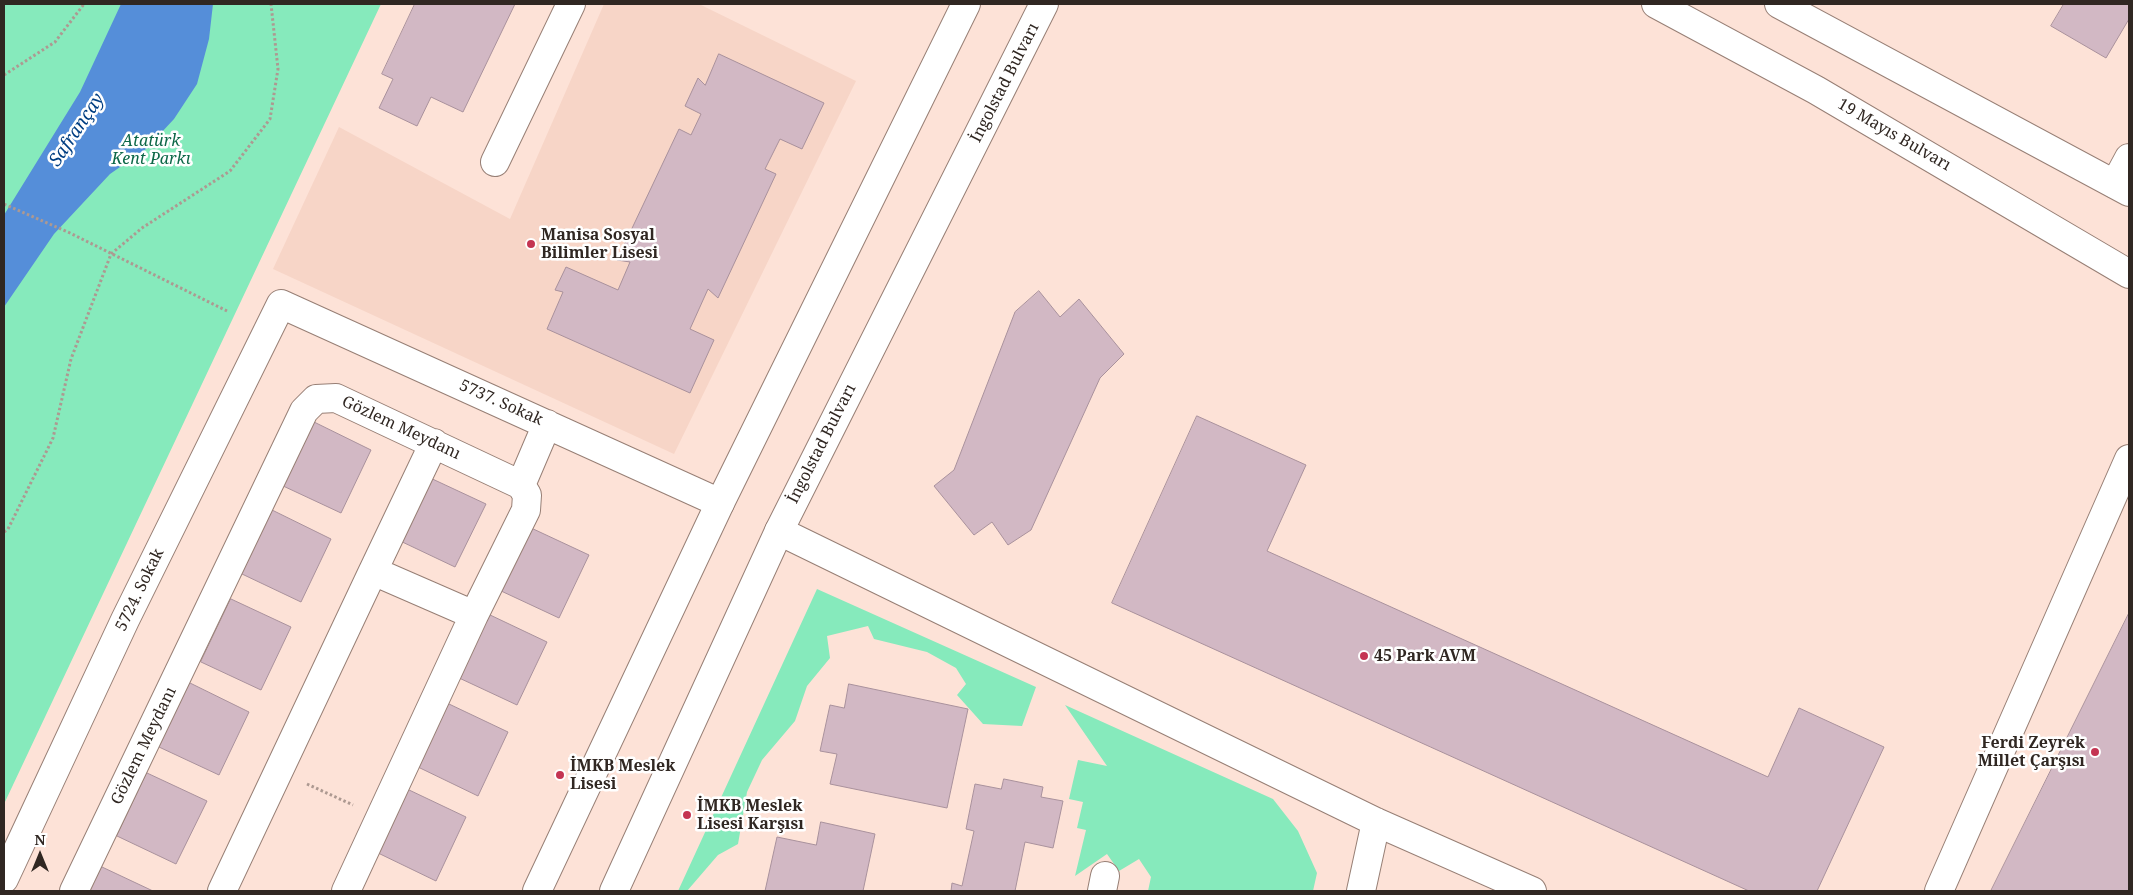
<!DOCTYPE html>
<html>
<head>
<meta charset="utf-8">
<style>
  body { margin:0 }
  #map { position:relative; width:2133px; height:895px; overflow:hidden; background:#fde2d7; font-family:"Noto Serif",serif }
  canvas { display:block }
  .frame { position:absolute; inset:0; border:5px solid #302722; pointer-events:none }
  .north { position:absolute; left:15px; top:830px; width:50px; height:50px; -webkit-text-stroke:4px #fff; paint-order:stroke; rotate:0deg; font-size:14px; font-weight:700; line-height:20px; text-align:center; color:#302722 }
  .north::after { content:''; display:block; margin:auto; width:18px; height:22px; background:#302722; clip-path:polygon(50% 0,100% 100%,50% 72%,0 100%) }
</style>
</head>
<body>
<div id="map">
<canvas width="2133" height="895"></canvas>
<div class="frame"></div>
<div class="north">N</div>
</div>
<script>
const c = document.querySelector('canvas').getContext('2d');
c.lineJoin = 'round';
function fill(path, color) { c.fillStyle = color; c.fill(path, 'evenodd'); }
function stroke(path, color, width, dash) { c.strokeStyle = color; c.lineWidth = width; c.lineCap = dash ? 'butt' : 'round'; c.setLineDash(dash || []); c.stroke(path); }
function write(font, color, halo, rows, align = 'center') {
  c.font = font + ' "Noto Serif",serif'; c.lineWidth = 5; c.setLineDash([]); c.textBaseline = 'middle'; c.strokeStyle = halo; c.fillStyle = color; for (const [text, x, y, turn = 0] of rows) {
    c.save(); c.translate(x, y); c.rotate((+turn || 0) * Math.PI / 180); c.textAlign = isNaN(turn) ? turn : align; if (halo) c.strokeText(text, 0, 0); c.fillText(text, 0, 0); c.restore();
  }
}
const built = new Path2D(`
  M604,4H699L856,81L674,454L273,269L339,127L510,219Z`);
const green = new Path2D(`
  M4,4H381L4,804Z
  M817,589L1036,687L1022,726L983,724L957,695L966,684L956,668L927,652L874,639L868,626L827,636L830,658L807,686L795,721L762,760L747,792L738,844L718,855L687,891H678Z
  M1065,705L1273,799L1298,831L1317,873L1313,891H1148L1151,877L1139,859L1119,871L1107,854L1075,876L1086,830L1077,828L1083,802L1069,799L1078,760L1107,766Z`);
const water = new Path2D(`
  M121,4H213L209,39L197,84L174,119L146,149L110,174L54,234L4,307V215L80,92Z`);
const building = new Path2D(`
  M415,4H515L463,112L431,97L417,126L379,108L393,79L382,74Z
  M2064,4H2129V19L2106,58L2051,26Z
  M719,54L824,103L802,149L780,139L765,169L776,174L718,298L708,289L690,329L714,340L690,393L547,329L563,292L555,290L566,267L618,290L630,262L617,260L679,129L691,135L701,114L685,106L698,78L705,85Z
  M1039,291L1060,317L1079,299L1124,354L1100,378L1031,530L1008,545L992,522L974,535L934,486L954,470L1015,312Z
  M1197,416L1306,465L1267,551L1768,777L1799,708L1884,747L1817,891H1749L1112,603Z
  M312,421L371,450L341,513L281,485Z
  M426,476L486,504L455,567L396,539Z
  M272,510L331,539L301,602L242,574Z
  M529,527L589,555L559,618L499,590Z
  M231,599L291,627L261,690L201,662Z
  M2129,613V891H1991Z
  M488,614L547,642L517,705L457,677Z
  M190,683L249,712L219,775L159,747Z
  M849,684L968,709L947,808L830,784L837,754L820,751L830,705L844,708Z
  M449,704L508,732L478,796L418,767Z
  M147,773L207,801L176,864L117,836Z
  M1004,779L1043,787L1041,797L1063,801L1053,848L1025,842L1015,891H951L952,883L962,886L974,831L966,829L975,784L1001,789Z
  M407,789L466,817L436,881L376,852Z
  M821,822L875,834L863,891H765L777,837L816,845Z
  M102,867L153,891H90Z`);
const path = new Path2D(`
  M4,75L55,42L84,4
  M4,204L70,233L227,311
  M4,532L8,529L53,438L71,359L111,254L142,228L230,171L270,119L278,69L271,4
  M307,784L353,805`);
const minor = new Path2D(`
  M495,162L571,4
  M2115,184L2129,158
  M521,485L547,424
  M779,531L1376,822L1532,891
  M373,571L434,443
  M4,879L125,620L281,304L720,503
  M74,891L304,411L316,399L336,398L521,485L527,495L526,510L474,615L346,891
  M222,891L373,571L474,615
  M1102,891L1105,876
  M1361,891L1376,822
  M1939,891L2129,459`);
const major = new Path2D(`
  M1656,4L1816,90L2129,274
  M1779,4L2129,192
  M537,891L720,503L966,4
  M614,891L779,531L1044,4`);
const markers = [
  [531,244,5,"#c43452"],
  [1364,656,5,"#c43452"],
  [2095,752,5,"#c43452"],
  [560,775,5,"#c43452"],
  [687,815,5,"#c43452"]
];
const streetNames = [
  ["İngolstad Bulvarı",1005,83,-63],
  ["19 Mayıs Bulvarı",1894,135,30],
  ["5737. Sokak",501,403,24],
  ["Gözlem Meydanı",401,428,25],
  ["İngolstad Bulvarı",822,444,-63],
  ["5724. Sokak",140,590,-64],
  ["Gözlem Meydanı",144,746,-64]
];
const parkNames = [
  ["Atatürk",151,141],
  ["Kent Parkı",151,159]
];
const poiNames = [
  ["Manisa Sosyal",541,235],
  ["Bilimler Lisesi",541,253],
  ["45 Park AVM",1374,656],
  ["Ferdi Zeyrek",2085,743,"right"],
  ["Millet Çarşısı",2085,761,"right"],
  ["İMKB Meslek",570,766],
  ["Lisesi",570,784],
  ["İMKB Meslek",697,806],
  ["Lisesi Karşısı",697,824]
];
const waterNames = [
  ["Safrançay",77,130,-56]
];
fill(built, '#f7d5c7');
fill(green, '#86eabc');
fill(water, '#558ed9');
fill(building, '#d2b8c4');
stroke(building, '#a9919c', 1);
stroke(minor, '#977f75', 30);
stroke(major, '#977f75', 30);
stroke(path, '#ad9991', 3, [2.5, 2.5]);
stroke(minor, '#fff', 28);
stroke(major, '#fff', 28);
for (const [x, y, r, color] of markers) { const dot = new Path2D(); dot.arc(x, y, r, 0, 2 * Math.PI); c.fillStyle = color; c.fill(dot); stroke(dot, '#fff', 2); }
write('16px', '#302722', '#fff', streetNames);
write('italic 16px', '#0d6848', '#fff', parkNames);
write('bold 16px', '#302722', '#fff', poiNames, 'left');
write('italic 18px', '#003e82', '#fff', waterNames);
</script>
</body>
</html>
